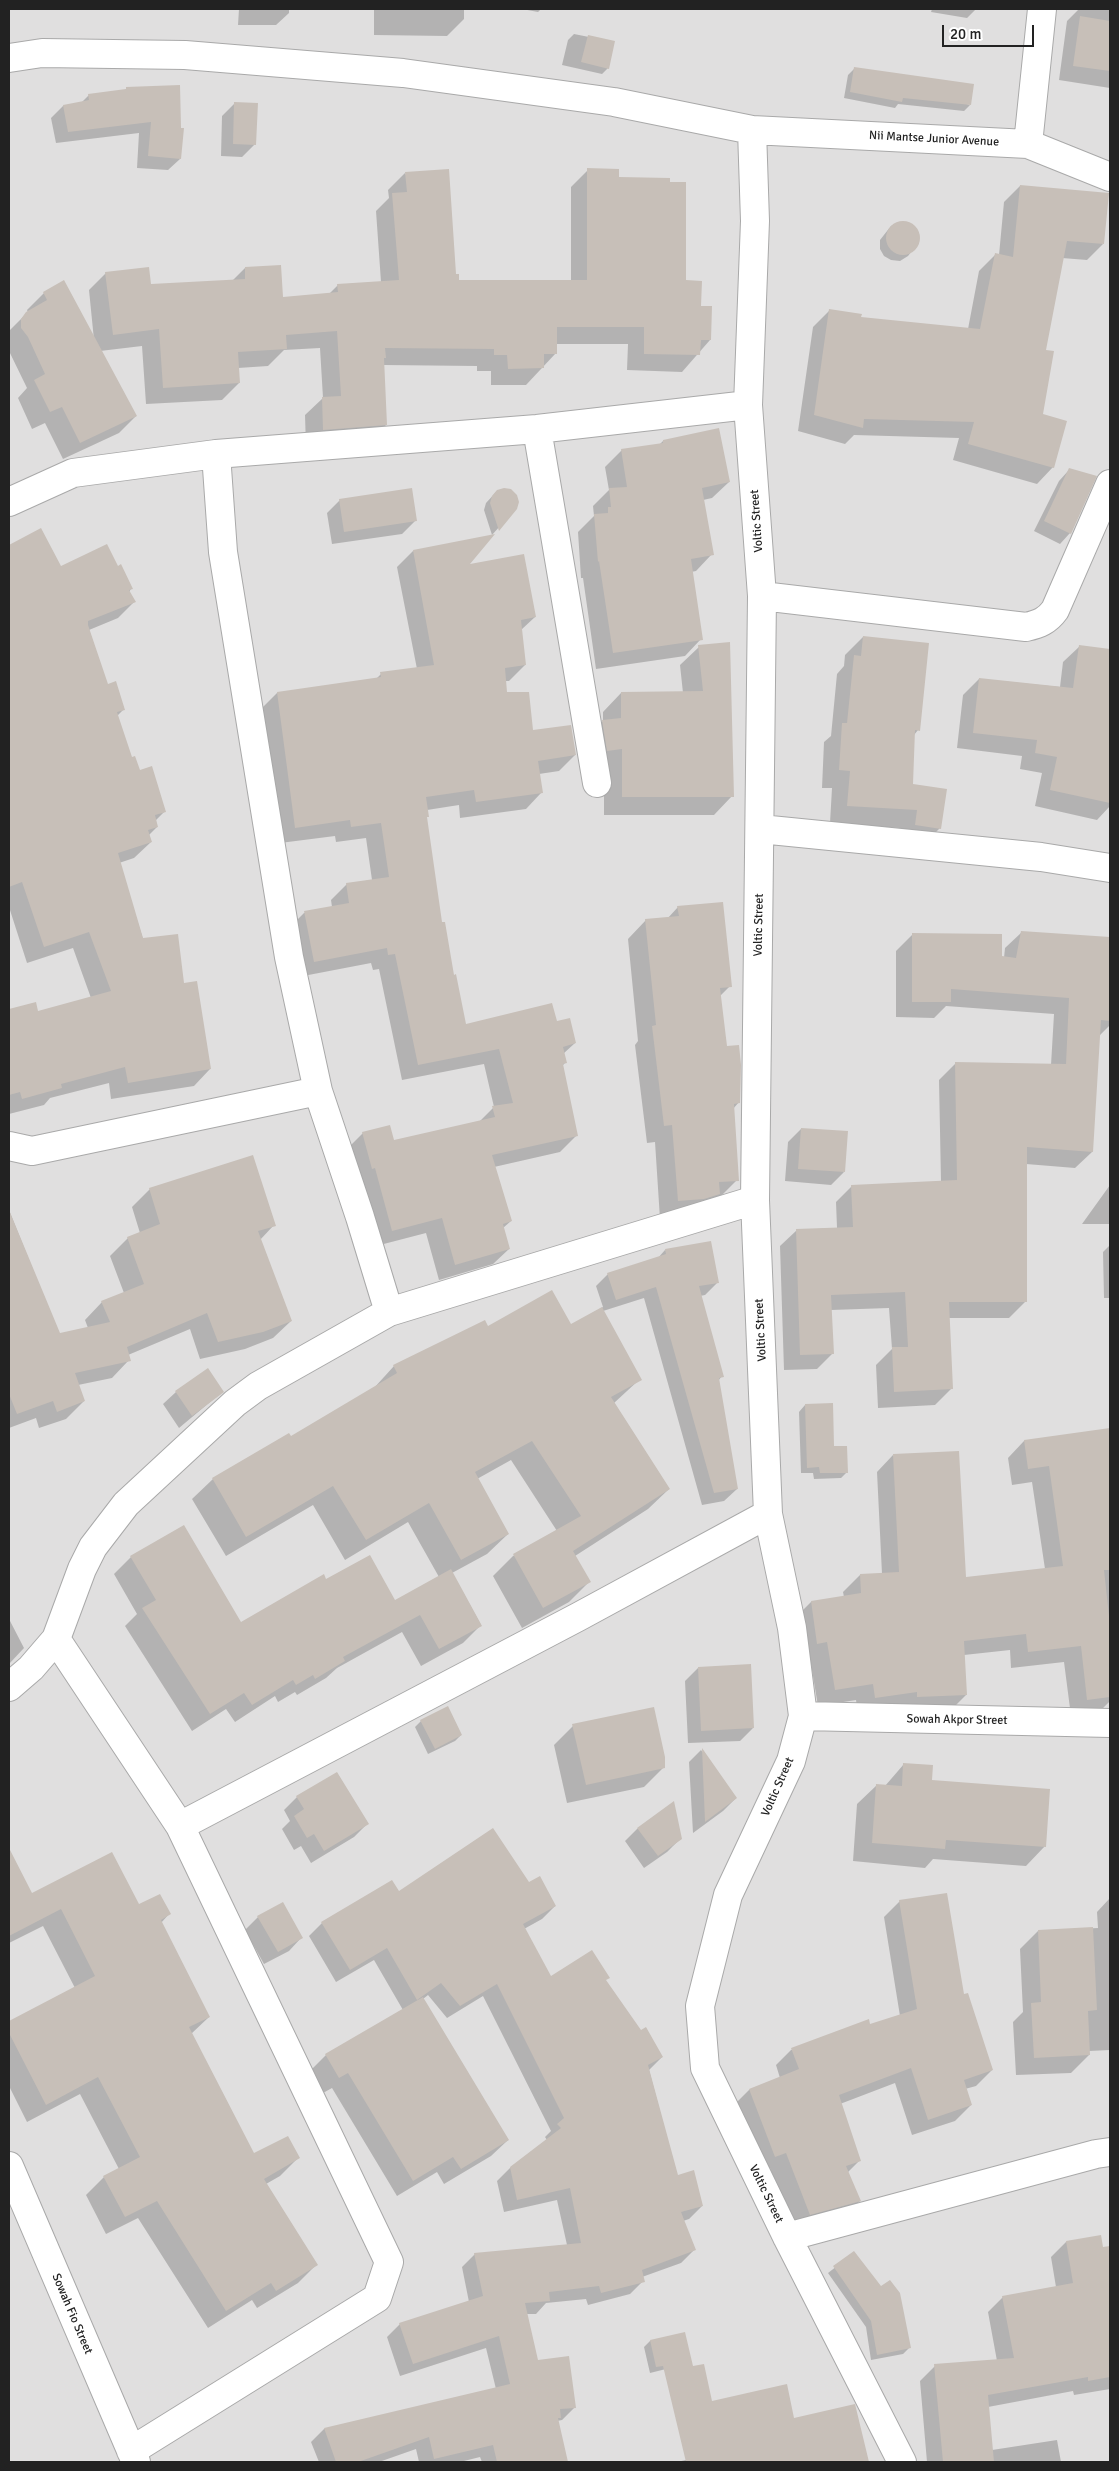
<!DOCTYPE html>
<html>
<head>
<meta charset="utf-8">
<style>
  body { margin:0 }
  #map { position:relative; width:1119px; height:2471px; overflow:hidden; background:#f2efe9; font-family:Signika,sans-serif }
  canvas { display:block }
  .frame { position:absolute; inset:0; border:10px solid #222; pointer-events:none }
  .scale { position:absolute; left:942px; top:25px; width:92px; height:22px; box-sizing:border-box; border:2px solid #222; border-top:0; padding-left:6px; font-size:15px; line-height:18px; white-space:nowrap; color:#222; -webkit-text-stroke:4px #fff; paint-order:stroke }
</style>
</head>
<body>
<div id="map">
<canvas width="1119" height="2471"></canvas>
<div class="frame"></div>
<div class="scale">20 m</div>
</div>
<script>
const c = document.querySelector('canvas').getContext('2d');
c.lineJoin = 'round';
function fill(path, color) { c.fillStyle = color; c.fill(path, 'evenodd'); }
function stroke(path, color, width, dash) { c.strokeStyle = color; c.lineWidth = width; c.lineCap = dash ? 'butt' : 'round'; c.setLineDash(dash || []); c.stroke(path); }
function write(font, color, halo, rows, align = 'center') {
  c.font = font + ' Signika,sans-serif'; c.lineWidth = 4; c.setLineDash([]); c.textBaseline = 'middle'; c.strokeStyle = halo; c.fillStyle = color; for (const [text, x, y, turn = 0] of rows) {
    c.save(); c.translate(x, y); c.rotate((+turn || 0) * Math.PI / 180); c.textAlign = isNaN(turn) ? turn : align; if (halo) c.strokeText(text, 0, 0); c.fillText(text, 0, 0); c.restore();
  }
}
const residential = new Path2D(`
  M9,9H1110V2462H9Z`);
const shadow = new Path2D(`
  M239,9H289V13L276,25H238Z
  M374,9H464V19L447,36L374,35Z
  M522,9H541L538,12Z
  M932,9H976L967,18L931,12Z
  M1079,9H1110V88L1059,80L1067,21Z
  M574,34L614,42L608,68L602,74L562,65L568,40Z
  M854,69L970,105L964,111L898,104L895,108L844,98L848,75Z
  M127,88L180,159L168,170L137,168L139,133L56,143L51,118L63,106L81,103L89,95L124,91Z
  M235,103L255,144L242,157L221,156L222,116Z
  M588,170L617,178L700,307L710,340L682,372L627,370L628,344H556V353L526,385H491V371H477V366L383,365L386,425L368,442L306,447L305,415L323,398L320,348L284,350L268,366L238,368L239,383L222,400L146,404L142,346L100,351L136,416L119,433L63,459L45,423L32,429L18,398L27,388L9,351V331L28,312L27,310L44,293L94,340L89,290L106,273L150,286L232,281L245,268L282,299L329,294L338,285L381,282L376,211L389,198L388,190L405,173L458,281L571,282V187Z
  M1020,186L1103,244L1087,260L1062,258L1045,351L1042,415L1053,467L1037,484L953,460L959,438L854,435L845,444L798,431L813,327L829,311L860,318L968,329L979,271L995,255H999L1004,202Z
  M899,222H907L914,226L919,234V242L908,256L900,261L891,260L884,256L880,249V240L891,226Z
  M663,441L729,482L712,498L703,500L712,554L696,571L691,572L701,639L685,656L596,669L583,578H581L578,532L594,516L593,506L609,490L605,467L622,450L659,445Z
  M1069,470L1070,533L1060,544L1034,531L1059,481Z
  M497,491L516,508L492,535L484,510L486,503Z
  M340,500L415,521L402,534L332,544L327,513Z
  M41,530L60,568H117L131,589L129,592L134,602L118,618L89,630L107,685L124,709L117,716L131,758L165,811L155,821L157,827L149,835L151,842L134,858L119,863L143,939L183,984L210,1069L194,1086L111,1099L109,1083L50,1098L44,1105L9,1114V1010L35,1003L37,1012L91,998L73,948L27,963L9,907V546Z
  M413,551L466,566L535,617L521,630L525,665L509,681H504L505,694L532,732L575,755L559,771L539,774L541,793L526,809L460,818L459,805L427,810L426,818L441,923L465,1026L556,1023L575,1043L563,1054L565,1063L562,1066L576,1136L560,1152L494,1167L511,1221L503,1228L509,1249L493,1264L439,1280L426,1233L376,1246L347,1149L363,1133L393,1141L479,1122L494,1107L484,1064L402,1080L379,969L373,970L371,963L298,977L289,928L304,913L332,907L331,900L347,884L372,880L366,838L336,842L335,836L280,843L261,709L277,693L375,680L381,674L417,669L397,567Z
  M863,637L918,730L914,735L911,785L940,828L922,846L898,842L900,828L830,823L832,788H822L824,742L831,736L837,674L844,666L845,655Z
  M1080,646L1110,651V806L1097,820L1035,806L1042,773L1020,769L1022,756L957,748L963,695L979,679L1060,687L1063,662Z
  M699,647L732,796L714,815H604V767L584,740L603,721V712L621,693H683L680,665Z
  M678,907L730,986L720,996L726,1047L739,1102L733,1109L737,1180L719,1198L660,1219L655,1142L647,1143L635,1045L638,1041L628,939L646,920L667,919Z
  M1022,932L1110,938V1025L1098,1037L1092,1152L1075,1168L1026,1164L1025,1302L1009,1318H948L951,1389L935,1405L878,1408L876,1365L892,1349L889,1308L831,1310L833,1353L817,1369L784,1370L780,1246L797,1230L837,1228L836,1202L852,1186L941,1182L939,1080L955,1064L1051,1065L1054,1014L946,1006L934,1018L896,1017V951L912,935L1004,958L1005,948Z
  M801,1129L844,1172L831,1185L785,1181L788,1142Z
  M1110,1185V1224H1082Z
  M150,1189L274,1225L260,1240L291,1321L273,1338L245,1349L200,1359L190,1329L128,1355L129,1360L112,1378L78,1385L84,1401L66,1419L39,1428L36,1418L9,1428V1210L59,1335L88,1328L85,1320L102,1302L124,1293L110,1256L128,1238L140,1233L132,1207Z
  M1110,1245V1298H1104L1103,1252Z
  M665,1250L717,1283L705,1295L700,1296L722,1376L718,1381L737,1489L724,1501L702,1505L644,1298L603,1311L640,1379L614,1403L669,1489L648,1509L575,1556L589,1582L569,1602L522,1628L493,1576L513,1556L557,1531L511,1460L477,1479L508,1534L487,1554L452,1573L481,1625L463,1643L421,1666L402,1632L337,1668L326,1678L297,1695L295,1692L278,1702L275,1696L235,1722L226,1709L192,1731L125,1626L137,1614L114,1574L131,1557L240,1624L326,1580L395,1602L439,1577L408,1522L345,1560L313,1505L226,1556L192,1499L213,1479L290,1438L374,1388L394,1366L488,1328L570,1326L603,1307L596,1286L608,1274L658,1258Z
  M176,1392H222L179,1428L163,1404Z
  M805,1405L847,1472L841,1478L814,1479L813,1473H801L799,1412Z
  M1110,1429V1701L1099,1712L1071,1716L1064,1662L1011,1668L1010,1650L964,1655L966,1695L949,1712L858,1714L856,1700L818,1706L810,1658L801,1660L794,1619L811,1602L844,1597L843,1592L860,1575L882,1574L877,1472L893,1455L965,1578L1045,1569L1032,1482L1012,1485L1008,1458L1024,1441Z
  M9,1619L24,1648L9,1664Z
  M698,1668L753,1728L740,1741L688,1743L685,1681Z
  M421,1721L461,1735L455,1741L428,1754L415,1727Z
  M573,1726L663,1768L644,1787L567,1803L554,1745Z
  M701,1750L736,1798L723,1811L693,1833L689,1762Z
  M904,1764L930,1781L1045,1846L1026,1866L933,1859L925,1868L853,1861L857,1804L877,1785L885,1786Z
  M337,1773L367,1824L354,1837L311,1863L301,1846L294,1850L282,1829L290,1821L284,1810L297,1797Z
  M673,1803L680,1839L667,1852L644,1868L625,1841L637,1829Z
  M24,1880L32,1895L139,1906L169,1914L161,1923L209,2017L191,2034L253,2155L298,2158L280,2176L266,2184L316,2265L298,2283L257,2308L252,2300L208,2328L138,2218L106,2234L86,2195L104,2177L119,2169L80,2094L27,2122L9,2086V2022L75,1988L43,1926L9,1943V1888Z
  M529,1884L555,1906L542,1919L524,1929L550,1978L605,1981L640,2032L662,2057L649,2070L677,2176L702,2206L689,2219L683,2221L694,2250L681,2263L642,2277L643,2281L630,2294L588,2305L586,2299L546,2303L536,2314H526L537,2361L575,2407L562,2420L557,2421L567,2462H482L480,2457L460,2462H419L416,2449L379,2462H319L311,2442L324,2429L496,2389L486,2348L400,2376L387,2337L400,2324L469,2302L462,2267L475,2254L567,2245L557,2200L504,2212L497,2181L510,2168L547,2140L545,2137L551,2131L483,1996L447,2018L428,1995L423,1999L508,2140L491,2156L444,2184L437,2172L397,2196L332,2088L323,2093L310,2071L326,2055L403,2010L374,1960L336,1982L309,1936L322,1923L399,1893Z
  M1110,1898V2050L1089,2051V2055L1071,2073L1016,2075L1013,2022L1023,2012L1020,1949L1038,1931L1098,1928L1097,1912Z
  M900,1901L963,1995L992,2070L976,2086L965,2089L971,2105L955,2121L912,2135L895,2083L840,2104L860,2160L847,2173L860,2201L844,2216L794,2230L770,2168L759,2172L733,2106L749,2090L780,2078L776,2065L791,2050L868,2021L870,2026L900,2016L884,1917Z
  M258,1917L301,1938L289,1951L264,1964L245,1930Z
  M1066,2242L1102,2249L1110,2247V2389L1074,2395L1073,2391L988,2407L992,2450L1057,2440L1061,2462H927L920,2381L935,2366L997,2361L988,2312L1003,2297L1056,2287L1051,2257Z
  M854,2253L881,2288L909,2348L903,2354L871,2360L866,2327L828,2273Z
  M674,2336V2367L650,2373L644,2347L650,2341Z
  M717,2411L794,2420L865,2450L852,2462H735Z
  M703,2456L704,2462H677Z`);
const building = new Path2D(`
  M1080,16L1110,21V71L1073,66Z
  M588,35L615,41L609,69L581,62Z
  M854,67L974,84L971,105L903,98L902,102L850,92Z
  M180,85L181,128H184L181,159L148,156L151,122L68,132L63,105L89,100L88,94L126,89V87Z
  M234,102L258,103L256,145L233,144Z
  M587,168L619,169V177L670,178V182H686V280L702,281L701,306H712L711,340H701L700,355L644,354V327H557V354H544V368L508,369L507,355H494V349L385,348L386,358H384L387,425L323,430L322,397L341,396L337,331L286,335L287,349L238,352L240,383L163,388L159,329L113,335L105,272L149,267L151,284L245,279V267L281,265L283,297L338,292L337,284L399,280L392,193L407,192L405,172L449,169L456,274H459V280H587Z
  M1020,185L1109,193L1104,244L1067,241L1046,350L1054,351L1043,414L1067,421L1054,468L968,444L974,422L864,419L863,428L814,415L829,309L862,314L861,317L980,329L995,253L1013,257Z
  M886 238a17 17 0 1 1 34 0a17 17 0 1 1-34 0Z
  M64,280L137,416L80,443L62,407L50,412L34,380L45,374L28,337L21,328V319L26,312L47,300L43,292Z
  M719,428L730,482L702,488L714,555L691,559L703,640L613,653L599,561L598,562L594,514L608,513V507H611L609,488L627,487L621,449L663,443V440Z
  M1069,468L1097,476L1071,534L1044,521Z
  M412,488L417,521L344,532L339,499Z
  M504,488L511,489L517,495L519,502L517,509L499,531L490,503L492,496L497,490Z
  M41,528L61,566L107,544L118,566L121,564L133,589L129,590L136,602L88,621V625L108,684L116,681L125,710L117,712L132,757L135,756L140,770L152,766L166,812L155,815L158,827L148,830L152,842L118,853L143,938L178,934L184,983L197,981L211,1069L128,1083L125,1067L61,1084L62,1088L22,1099L20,1092L9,1095V1009L36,1002L38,1011L111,991L89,932L44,947L22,882L9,887V545Z
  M495,534L470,564L524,554L536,617L521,620L526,665L505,668L507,692H529L533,730L571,725L576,755L538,761L543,793L476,802L474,790L426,797L429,817H427L442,922H445L454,975L456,974L466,1024L552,1003L557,1021L570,1018L576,1043L563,1047L567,1063L563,1064L578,1136L492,1155L512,1221L503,1224L510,1249L455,1265L442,1218L392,1231L375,1168L372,1169L362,1132L390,1125L394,1140L495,1117L492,1106L513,1103L499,1049L418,1065L395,954L388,955L387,948L314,962L304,911L349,903L346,883L389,877L381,823L351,827L350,820L295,828L277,692L381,677L380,672L434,665L413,550Z
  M863,636L929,643L920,731L915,730L913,784L947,789L941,829L915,825L917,810L847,806L850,771L839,770L842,723H847L854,655L861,656Z
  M730,642L734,797H622V749L607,751L602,720L621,718V692L703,691L698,645Z
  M1079,645L1110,649V803L1050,790L1057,757L1035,753L1037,740L973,733L979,678L1073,688Z
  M723,902L732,987L720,988L727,1046L739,1045L741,1065L740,1103L734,1104L739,1181L719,1182L720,1194L704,1199L678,1201L672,1125L664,1126L652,1026L656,1025L645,919L679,916L677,906Z
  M1021,931L1110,937V1021L1101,1020L1093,1152L1027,1147V1302H949L953,1389L894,1392L892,1347H908L905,1292L831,1295L834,1354L800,1355L796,1229L853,1227L851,1185L957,1180L955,1062L1066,1064L1069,998L951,989V1002H912V933L1002,934V956L1016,958Z
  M801,1128L848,1131L845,1172L798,1169Z
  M253,1155L276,1226L258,1231L292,1321L263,1332L218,1342L207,1313L127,1347L131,1361L75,1373L85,1401L57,1412L53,1401L17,1414L9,1394V1210L60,1333L110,1322L101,1301L144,1284L127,1237L160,1224L149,1188Z
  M711,1241L719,1283L699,1286L724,1377L719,1378L738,1489L714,1493L656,1287L616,1300L607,1273L666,1254L665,1249Z
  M552,1290L571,1324L602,1307L642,1380L611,1397L670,1489L573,1551L591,1582L543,1608L513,1554L581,1516L532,1441L475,1472L509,1534L461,1560L429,1503L366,1540L333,1486L246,1537L212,1478L289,1433L291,1436L397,1373L393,1365L485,1320L488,1326Z
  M208,1368L224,1392L192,1416L175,1391Z
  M833,1403L834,1446H847L848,1473H820L819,1467L807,1468L805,1404Z
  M1110,1428V1570H1104L1110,1625V1697L1087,1700L1081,1646L1028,1652L1026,1634L964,1641L967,1695L917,1697V1692L875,1698L873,1684L835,1690L827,1642L817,1644L811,1601L861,1593L860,1574L899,1572L893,1454L959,1451L966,1577L1063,1566L1049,1466L1028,1469L1024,1440Z
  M184,1525L241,1622L324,1574L326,1579L370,1555L395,1600L451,1569L482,1626L439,1649L420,1615L343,1657L345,1661L315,1679L313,1675L296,1685L293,1680L252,1705L244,1693L210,1714L142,1608L156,1600L130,1556Z
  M751,1664L754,1728L701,1731L698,1667Z
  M448,1706L462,1735L435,1749L420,1720Z
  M654,1707L665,1757V1768L586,1785L572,1724Z
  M702,1748L737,1798L705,1822Z
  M903,1763L933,1765L932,1780L1050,1789L1046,1847L946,1840L945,1849L872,1843L876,1784L902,1786Z
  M337,1772L369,1824L324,1851L314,1834L307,1838L294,1816L304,1809L296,1796Z
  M674,1801L682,1839L658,1856L637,1828Z
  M493,1828L529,1882L540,1876L556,1906L523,1924L551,1976L592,1950L610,1978L606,1980L641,2030L646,2027L663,2057L648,2065L678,2175L694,2170L703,2206L681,2212L696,2250L642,2270L645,2282L601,2293L599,2286L549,2292L550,2301L525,2303L538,2360L569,2356L576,2408L560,2409L561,2418H558L568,2462H497L493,2445L434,2459L429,2437L358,2462H336L324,2428L510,2384L499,2336L413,2364L399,2323L483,2296L474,2253L581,2243L570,2188L517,2200L510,2167L561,2128L557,2124L564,2118L497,1984L460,2006L441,1983L417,2000L387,1948L350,1970L321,1922L392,1880L399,1891Z
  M9,1848L32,1893L112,1852L139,1904L160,1894L171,1914L161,1920L210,2017L189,2027L254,2153L288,2136L300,2158L264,2179L318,2265L276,2291L271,2283L226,2311L157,2201L125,2217L103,2176L140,2157L98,2077L46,2105L9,2033V2021L95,1976L61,1909L9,1936Z
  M947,1893L964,1994L968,1993L993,2070L964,2080L972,2105L928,2120L911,2068L839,2095L861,2161L846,2166L861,2201L810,2215L786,2153L775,2157L749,2089L799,2069L791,2048L869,2019L870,2024L917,2009L899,1900Z
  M283,1902L303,1938L278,1952L257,1916Z
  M1093,1927L1097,2010L1088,2011L1090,2055L1034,2058L1031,2003L1041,2002L1038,1930Z
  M423,1997L509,2140L461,2169L453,2157L413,2181L348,2073L339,2078L325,2054Z
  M1101,2235L1103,2247L1110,2246V2377L1088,2381V2377L988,2395L994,2462H943L934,2364L1014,2358L1002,2296L1073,2283L1066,2241Z
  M854,2251L881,2286L890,2280L900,2293L911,2348L877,2355L871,2321L833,2266Z
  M685,2332L693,2366L704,2364L712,2401L787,2384L794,2418L855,2404L869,2462H686L663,2366L656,2367L650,2340Z`);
const minor = new Path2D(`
  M9,58L42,53L185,55L403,73L614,102L752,130L1028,144L1110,177
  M752,130L755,221L748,405L762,596L755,1200L768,1514L792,1628L803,1716L791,1761L728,1895L700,2006L705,2068L787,2237L902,2462
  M1028,144L1042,9
  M748,405L537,429L216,454L223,552L289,957L318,1091L360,1217L389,1312L755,1200
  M537,429L597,783
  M9,502L73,473L216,454
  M762,596L1026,627C1039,624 1047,621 1055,610L1110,484
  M760,829L1041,857L1110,868
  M9,1146L32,1151L318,1091
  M56,1639L180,1826L389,2262L377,2298L131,2451
  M9,1687L31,1668L56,1639L82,1569L93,1547L126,1504L235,1403L258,1386L389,1312
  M803,1716L1110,1723
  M180,1826L578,1617L768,1514
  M9,2166L136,2462
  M787,2237L1096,2154L1110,2152`);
const streetNames = [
  ["Nii Mantse Junior Avenue",934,139,3],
  ["Voltic Street",757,521,-94],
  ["Voltic Street",759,925,-89],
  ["Voltic Street",761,1330,-93],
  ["Sowah Akpor Street",957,1720,1],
  ["Voltic Street",778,1787,-66],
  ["Voltic Street",766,2194,64],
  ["Sowah Fio Street",72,2314,67]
];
fill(residential, '#e0dfdf');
fill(shadow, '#0003');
fill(building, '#c7bfb8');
stroke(minor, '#a9a9a9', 30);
stroke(minor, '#fff', 28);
write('12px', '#222', '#fff', streetNames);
</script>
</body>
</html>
